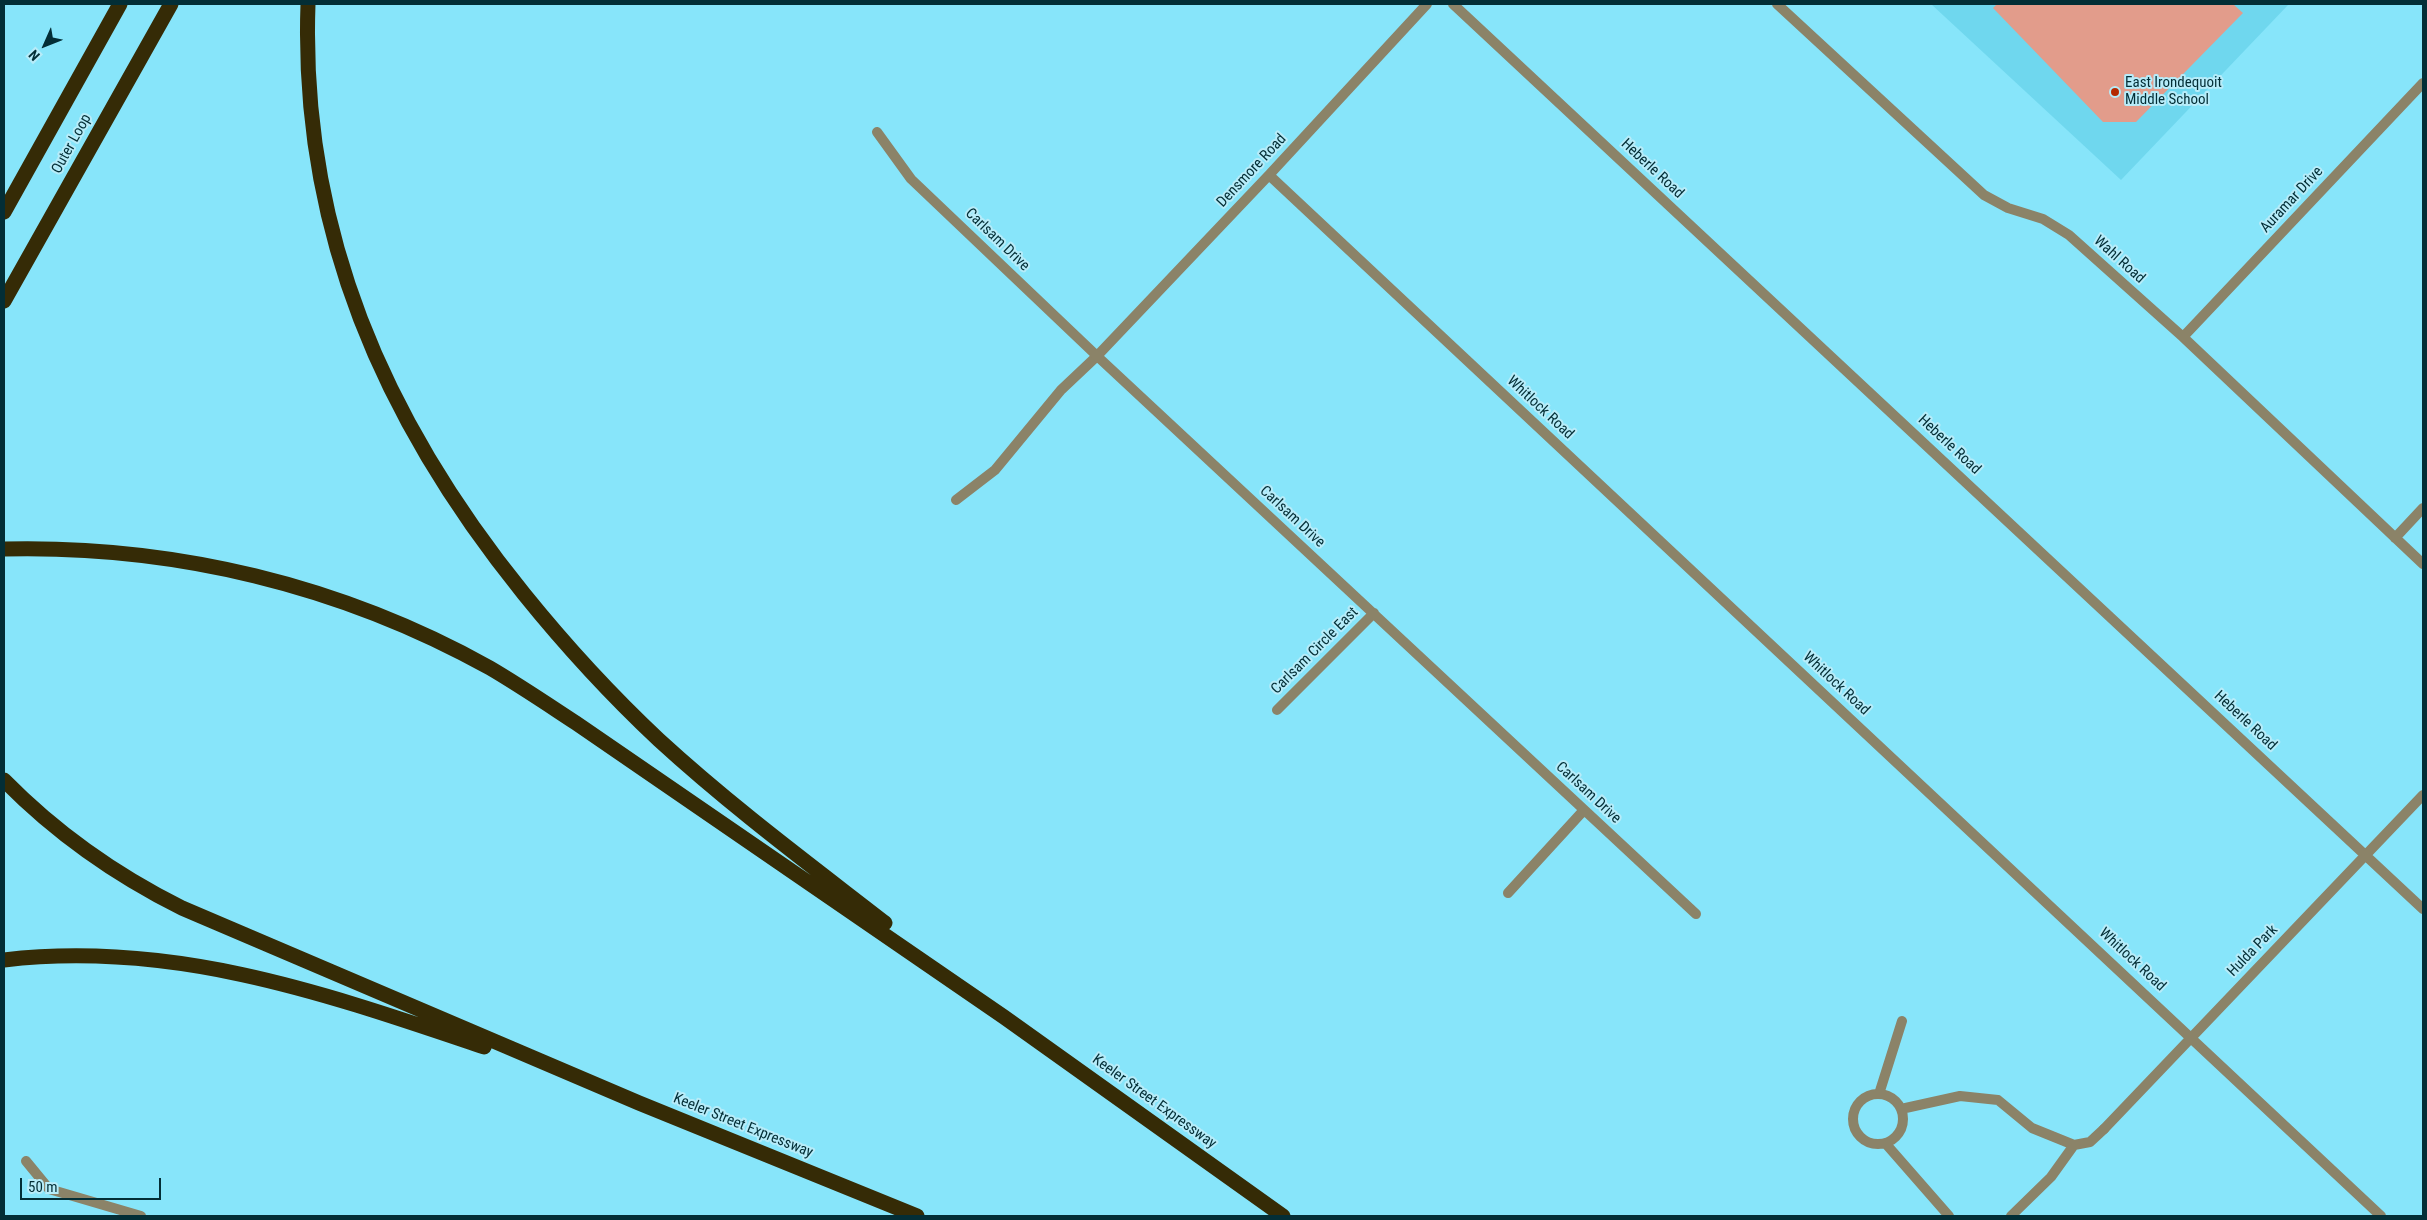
<!DOCTYPE html>
<html>
<head>
<meta charset="utf-8">
<style>
  body { margin:0 }
  #map { position:relative; width:2427px; height:1220px; overflow:hidden; background:#87e5fa; font-family:"Roboto Condensed",sans-serif }
  canvas { display:block }
  .frame { position:absolute; inset:0; border:5px solid #032e36; pointer-events:none }
  .north { position:absolute; left:20px; top:20px; width:50px; height:50px; -webkit-text-stroke:4px #b7ecf9; paint-order:stroke; rotate:226deg; font-size:14px; font-weight:700; line-height:20px; text-align:center; color:#032e36 }
  .north::after { content:''; display:block; margin:auto; width:18px; height:22px; background:#032e36; clip-path:polygon(50% 0,100% 100%,50% 72%,0 100%) }
  .scale { position:absolute; left:20px; top:1178px; width:141px; height:22px; box-sizing:border-box; border:2px solid #032e36; border-top:0; padding-left:6px; font-size:15px; line-height:18px; white-space:nowrap; color:#032e36; -webkit-text-stroke:4px #b7ecf9; paint-order:stroke }
</style>
</head>
<body>
<div id="map">
<canvas width="2427" height="1220"></canvas>
<div class="frame"></div>
<div class="north">N</div>
<div class="scale">50 m</div>
</div>
<script>
const c = document.querySelector('canvas').getContext('2d');
c.lineJoin = 'round';
function fill(path, color) { c.fillStyle = color; c.fill(path, 'evenodd'); }
function stroke(path, color, width, dash) { c.strokeStyle = color; c.lineWidth = width; c.lineCap = dash ? 'butt' : 'round'; c.setLineDash(dash || []); c.stroke(path); }
function write(font, color, halo, rows, align = 'center') {
  c.font = font + ' "Roboto Condensed",sans-serif'; c.lineWidth = 4; c.setLineDash([]); c.textBaseline = 'middle'; c.strokeStyle = halo; c.fillStyle = color; for (const [text, x, y, turn = 0] of rows) {
    c.save(); c.translate(x, y); c.rotate((+turn || 0) * Math.PI / 180); c.textAlign = isNaN(turn) ? turn : align; if (halo) c.strokeText(text, 0, 0); c.fillText(text, 0, 0); c.restore();
  }
}
const built = new Path2D(`
  M1931,4H2289L2121,180Z`);
const green = new Path2D(`
  M1997,4H2233L2243,13L2136,122H2103L1993,8Z`);
const lane = new Path2D(`
  M956,500L995,470L1061,390L1097,356
  M1853 1119a25 25 0 1 1 50 0a25 25 0 1 1-50 0Z
  M1879,1094L1902,1021
  M1901,1109L1960,1096L1998,1100L2032,1128L2074,1145
  M1886,1144L1949,1216
  M2011,1216L2051,1177L2074,1145L2090,1142L2104,1129`);
const street = new Path2D(`
  M1453,4L2423,909
  M1777,4L1984,195L2008,208L2043,219L2069,235L2183,337L2423,564
  M877,132L911,179L1097,356L1696,914
  M1269,175L2381,1216
  M2183,337L2423,83
  M1097,356L1269,175L1427,4
  M2395,538L2423,508
  M1277,710L1374,613
  M1508,893L1584,810
  M2104,1129L2423,795
  M26,1161L49,1189L141,1216`);
const highway = new Path2D(`
  M308,4C300,230 384,421 524,594C566,646 611,695 659,740C731,806 809,864 885,923
  M4,212L120,4
  M4,301L171,4
  M4,549C174,545 341,585 490,668C519,685 547,704 576,723L1004,1017L1283,1216
  M4,780C56,833 116,875 182,908L639,1103L917,1216
  M4,960C174,940 327,994 484,1047`);
const markers = [
  [2115,92,5,"#b42900"]
];
const poiNames = [
  ["East Irondequoit",2125,83],
  ["Middle School",2125,100]
];
const streetNames = [
  ["Outer Loop",72,144,-61],
  ["Heberle Road",1652,169,43],
  ["Densmore Road",1252,171,-47],
  ["Auramar Drive",2292,200,-47],
  ["Carlsam Drive",997,240,44],
  ["Wahl Road",2119,260,42],
  ["Whitlock Road",1540,408,43],
  ["Heberle Road",1949,445,43],
  ["Carlsam Drive",1292,517,43],
  ["Carlsam Circle East",1315,651,-45],
  ["Whitlock Road",1836,684,43],
  ["Heberle Road",2245,721,43],
  ["Carlsam Drive",1588,793,43],
  ["Hulda Park",2253,951,-46],
  ["Whitlock Road",2132,960,43],
  ["Keeler Street Expressway",1154,1102,36],
  ["Keeler Street Expressway",743,1126,22]
];
fill(built, '#6fd7ee');
fill(green, '#e29c8b');
stroke(lane, '#8b8368', 10);
stroke(street, '#8b8368', 10);
stroke(highway, '#352b06', 15);
for (const [x, y, r, color] of markers) { const dot = new Path2D(); dot.arc(x, y, r, 0, 2 * Math.PI); c.fillStyle = color; c.fill(dot); stroke(dot, '#b7ecf9', 2); }
write('15px', '#032e36', '#b7ecf9', poiNames, 'left');
write('15px', '#032e36', '#b7ecf9', streetNames);
</script>
</body>
</html>
